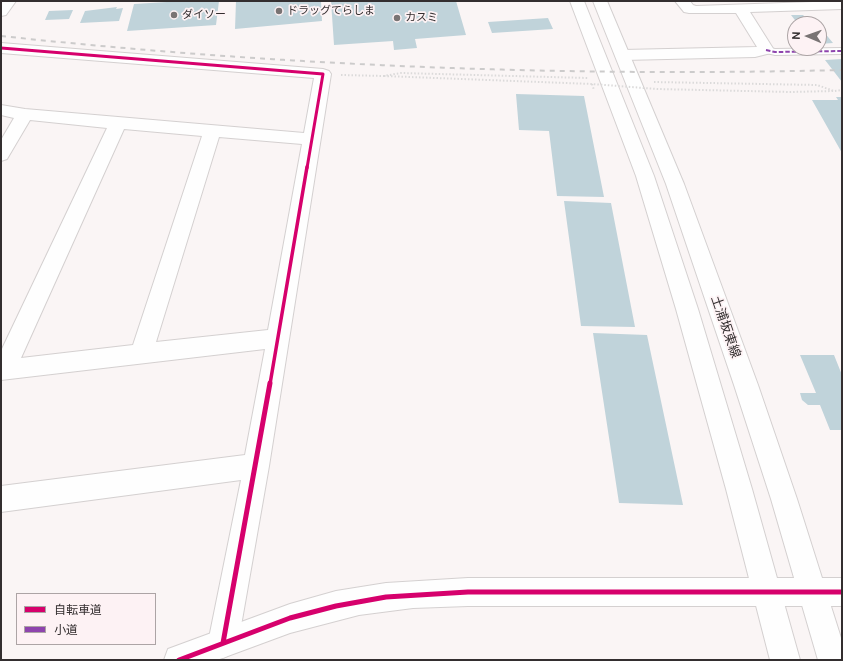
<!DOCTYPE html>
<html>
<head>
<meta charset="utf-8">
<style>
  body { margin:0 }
  #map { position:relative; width:843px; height:661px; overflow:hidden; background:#faf5f5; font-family:"DM Sans","Noto Sans JP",sans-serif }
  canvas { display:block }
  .frame { position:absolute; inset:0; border:2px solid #332e2f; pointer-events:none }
  .legend { position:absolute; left:16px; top:593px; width:140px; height:52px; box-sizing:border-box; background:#fdf2f4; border:1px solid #aca4a5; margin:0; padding:5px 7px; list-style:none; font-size:12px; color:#332e2f }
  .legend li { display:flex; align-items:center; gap:8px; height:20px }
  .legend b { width:20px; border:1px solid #aca4a5 }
  .north { position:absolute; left:787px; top:16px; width:40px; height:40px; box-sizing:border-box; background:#fdf2f4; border:1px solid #aca4a5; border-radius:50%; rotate:272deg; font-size:11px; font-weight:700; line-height:16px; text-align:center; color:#332e2f }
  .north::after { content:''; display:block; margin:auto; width:14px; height:18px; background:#797474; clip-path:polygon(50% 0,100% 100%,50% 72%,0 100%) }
</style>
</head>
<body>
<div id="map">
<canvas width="843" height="661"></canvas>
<div class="frame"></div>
<ul class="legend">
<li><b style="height:5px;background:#d6006c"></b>自転車道</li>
<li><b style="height:5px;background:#8e44ad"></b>小道</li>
</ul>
<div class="north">N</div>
</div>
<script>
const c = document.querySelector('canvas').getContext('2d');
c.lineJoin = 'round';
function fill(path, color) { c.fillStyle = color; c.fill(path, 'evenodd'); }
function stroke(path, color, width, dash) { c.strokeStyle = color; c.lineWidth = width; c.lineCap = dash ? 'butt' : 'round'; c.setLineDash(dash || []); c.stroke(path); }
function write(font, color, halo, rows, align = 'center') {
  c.font = font + ' "DM Sans","Noto Sans JP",sans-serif'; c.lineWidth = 3.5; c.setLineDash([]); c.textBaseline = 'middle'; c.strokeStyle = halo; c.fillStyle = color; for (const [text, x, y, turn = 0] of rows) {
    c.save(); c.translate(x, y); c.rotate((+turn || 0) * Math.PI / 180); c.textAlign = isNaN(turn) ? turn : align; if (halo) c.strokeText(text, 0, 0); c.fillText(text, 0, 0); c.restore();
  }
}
const building = new Path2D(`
  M183,1H219L216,25L127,31L134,4Z
  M236,1H321L322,21L235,29Z
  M331,1H456L466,35L415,39L417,48L394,50L393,41L334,45Z
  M117,7L116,9L123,8L119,21L80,23L85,11Z
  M73,10L69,19L45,20L49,11Z
  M791,15H803L805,17H812L818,24H798Z
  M548,18L553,29L492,33L488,22Z
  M819,26L833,43L819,44Z
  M842,59V82L825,60Z
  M516,94L584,96L604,197L557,196L549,131L519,130Z
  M836,97H842V153L812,100H838Z
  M564,201L611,203L635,327L581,326Z
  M593,333L647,335L683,505L619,503Z
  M800,355H834L842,375V430H830L820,405H808L802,400L800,393H816Z`);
const path = new Path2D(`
  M341,75L384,76L401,73L588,78
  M654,82L817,85L834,91L842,90`);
const pedestrian = new Path2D(`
  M766,47L775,49L842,48V54L775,55L762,52L760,50L762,48Z`);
const minor = new Path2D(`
  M2,1H16L6,15L1,16Z
  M675,1H690L693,5L696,6L842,1V9L750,12L774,50L771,53L755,57L623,60L618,58L615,55L618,52L623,50L757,47L736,13H689L684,12Z
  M1,43L323,69L329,71L331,74L269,466L238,643L233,653L223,658L213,653L208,643L241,480L1,512V486L245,455L265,349L1,380V351L107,128L30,120L7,159L1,161V140L14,118L1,115V105L25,109L304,133L314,78L1,53ZM124,129L202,136L133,345L21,358ZM219,137L302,144L268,330L156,342Z`);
const tertiary = new Path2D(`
  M842,578V606H468L413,608L359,615L290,633L217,660H164L168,649L290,604L336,591L386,583L468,578Z`);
const secondary = new Path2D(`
  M570,1H584L654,176L698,309L752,489L800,660H770L726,489L676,309L636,176Z
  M593,1H607L684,184L758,385L797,499L842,641V660H818L771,499L734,385L666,184Z`);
const rail = new Path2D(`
  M1,36C280,66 562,77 842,70`);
const pathBridge = new Path2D(`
  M384,76L592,84L657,89L790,92L834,91
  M592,84L594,90`);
const quiet = new Path2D(`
  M766,50L775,52L842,51`);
const cyclewayFar2 = new Path2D(`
  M1,48L323,74L307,168`);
const cyclewayFar1 = new Path2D(`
  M270,384L307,167`);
const cycleway = new Path2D(`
  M223,643L270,383
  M179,660L290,618L336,606L386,597L468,592H842`);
const markers = [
  [279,11,4,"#797474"],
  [174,15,4,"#797474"],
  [397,18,4,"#797474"]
];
const farPoinames = [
  ["ドラッグてらしま",287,11],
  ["ダイソー",182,15],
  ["カスミ",405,18]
];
const streetNames = [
  ["土浦坂東線",725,327,71]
];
fill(building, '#c0d3da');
stroke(pedestrian, '#d4d0d0', 2);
stroke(minor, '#d4d0d0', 2);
stroke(tertiary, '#d4d0d0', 2);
stroke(secondary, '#d4d0d0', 2);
stroke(path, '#dbdada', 2, [1.5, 2]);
fill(pedestrian, '#fefefe');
fill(minor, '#fefefe');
fill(tertiary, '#fefefe');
fill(secondary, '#fefefe');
stroke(rail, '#cccbcb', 2, [5, 5]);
stroke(pathBridge, '#dbdada', 2, [1.5, 2]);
stroke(quiet, '#8e44ad', 2, [4.5, 2]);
stroke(cyclewayFar2, '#d6006c', 3);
stroke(cyclewayFar1, '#d6006c', 3.5);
stroke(cycleway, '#d6006c', 5);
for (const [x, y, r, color] of markers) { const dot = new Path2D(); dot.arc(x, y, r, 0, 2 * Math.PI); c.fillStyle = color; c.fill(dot); stroke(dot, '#fdf2f4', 1.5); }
write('11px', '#332e2f', '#fdf2f4', farPoinames, 'left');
write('13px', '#332e2f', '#fdf2f4', streetNames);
</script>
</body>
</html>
